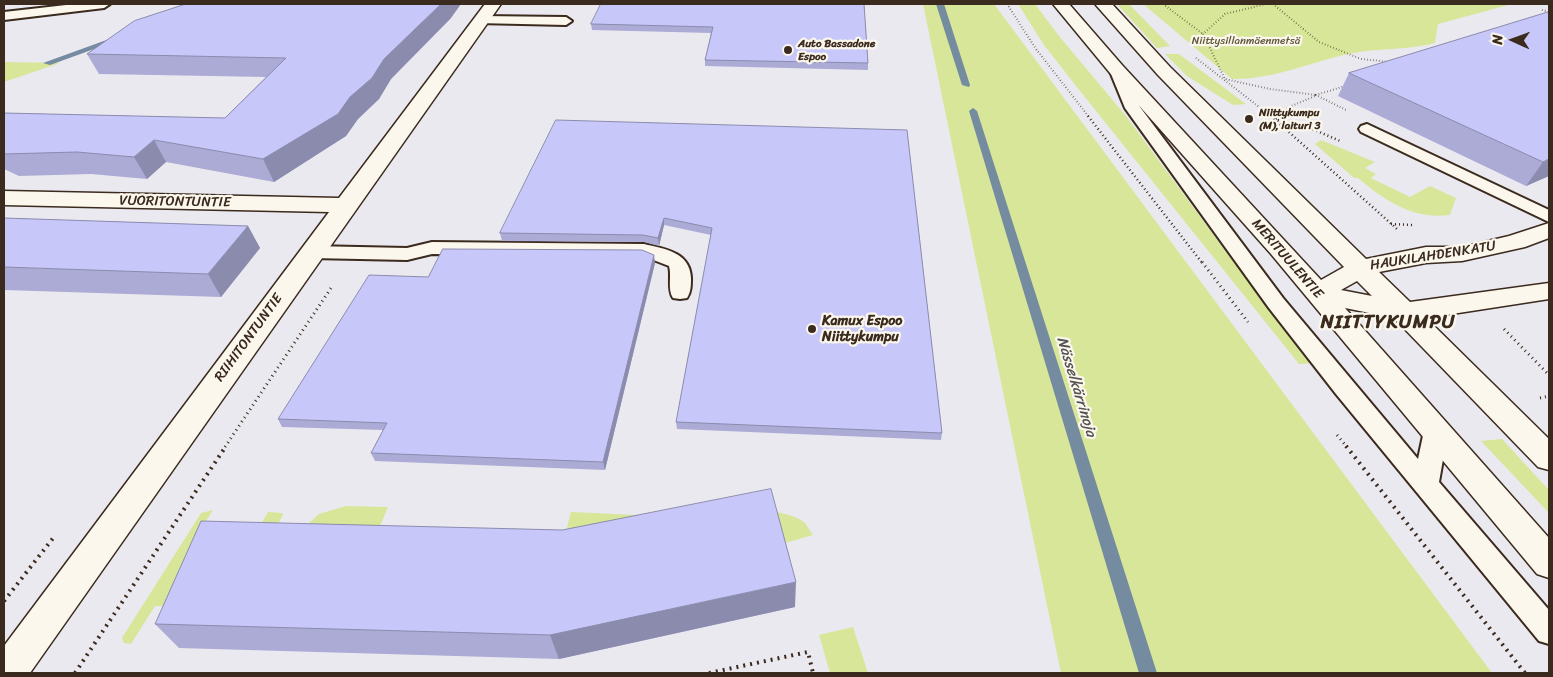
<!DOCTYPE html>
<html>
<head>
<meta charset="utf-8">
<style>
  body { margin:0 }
  #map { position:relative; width:1553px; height:677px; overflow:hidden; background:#ebe9f0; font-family:Sriracha,sans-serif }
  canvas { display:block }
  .frame { position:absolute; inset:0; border:5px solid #3b2a1e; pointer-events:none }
  .north { position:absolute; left:1488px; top:15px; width:50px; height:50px; -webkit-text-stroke:4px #fbf7ec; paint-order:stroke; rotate:272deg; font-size:14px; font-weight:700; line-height:20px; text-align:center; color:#3b2a1e }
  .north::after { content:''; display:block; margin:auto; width:18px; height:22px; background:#3b2a1e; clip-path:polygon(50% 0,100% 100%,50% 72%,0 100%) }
</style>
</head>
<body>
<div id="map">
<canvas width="1553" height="677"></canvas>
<div class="frame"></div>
<div class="north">N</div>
</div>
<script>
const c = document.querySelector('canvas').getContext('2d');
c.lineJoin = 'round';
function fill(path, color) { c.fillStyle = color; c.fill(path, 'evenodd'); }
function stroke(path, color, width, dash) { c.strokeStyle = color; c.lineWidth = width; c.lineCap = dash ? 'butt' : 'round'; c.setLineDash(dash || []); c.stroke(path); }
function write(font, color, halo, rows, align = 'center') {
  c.font = font + ' Sriracha,sans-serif'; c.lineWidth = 4.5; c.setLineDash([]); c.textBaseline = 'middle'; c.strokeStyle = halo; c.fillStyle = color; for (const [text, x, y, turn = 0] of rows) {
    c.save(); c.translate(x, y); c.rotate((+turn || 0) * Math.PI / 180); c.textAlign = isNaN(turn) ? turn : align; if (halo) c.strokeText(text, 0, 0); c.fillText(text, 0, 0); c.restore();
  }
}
const green = new Path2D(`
  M923,4H994L1492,673H1061Z
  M1018,4H1035L1059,36L1126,116L1229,256L1315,363L1299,364L1080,91L1044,45Z
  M1117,4H1129L1170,46L1157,48Z
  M1143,4H1512L1438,24L1435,43C1410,50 1384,48 1359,52C1317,59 1276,80 1232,79Z
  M1165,54H1179L1246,104L1233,105L1187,76Z
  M4,62L60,63L4,82Z
  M1321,140L1375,162L1365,168L1376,174L1371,178L1410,197L1430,186L1456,198L1450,215C1413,220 1384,200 1358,178H1354L1315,144Z
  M1502,439L1549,490V513L1481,441Z
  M346,506L388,507L370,550L305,527L319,514Z
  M725,507C747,510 786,509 804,522C807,525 810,531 813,535L778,545L560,555L571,512L659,516Z
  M213,510L198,534L254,536L268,512L282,513L283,515L265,548L196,607L155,606L131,644L124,643L122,638L201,513Z
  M853,627L868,673H830L819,635Z`);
const stream = new Path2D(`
  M936,4H944L970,85L969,87L962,85Z
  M112,38L119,40L50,65L43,63Z
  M973,108L977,111L1157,673H1139L969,111Z`);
const pathFar3 = new Path2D(`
  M1007,4L1036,49L1089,117
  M1163,4L1203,34
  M1266,4L1225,14L1203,34L1225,79L1270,89L1316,95
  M1273,4L1319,42L1361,59L1390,62
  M1542,10L1549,12
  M1196,58L1272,117
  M1345,86L1316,95L1346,110
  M1278,117L1289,107L1315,96`);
const pathFar2 = new Path2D(`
  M1088,116L1203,264
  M1271,116L1397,229
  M1276,119L1279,116
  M1278,120L1308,127L1340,141
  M1391,224L1413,225`);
const pathFar1 = new Path2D(`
  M1202,262L1248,322
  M1504,329L1549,375
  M1540,398L1549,396
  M1337,435L1347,447
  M225,447L333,285`);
const path = new Path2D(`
  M1346,446L1525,673
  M4,601L54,537
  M75,673L226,446
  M709,673L808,652L813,673`);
const lane = new Path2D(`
  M75,4H110L104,8L4,20V12Z
  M481,16L566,17L572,21L566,25L476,23L475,20Z
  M1116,65L1123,69L1140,107L1283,298L1418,459L1424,431L1428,425L1436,422L1444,425L1448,431L1439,482L1549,610V644L1539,641L1336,394L1269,308L1125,108L1109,69Z
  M1367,124L1549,210V222L1361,132L1359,129L1361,126Z
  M432,242L644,244C665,249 690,252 691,278C691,285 691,292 687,298L680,299L673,298C667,289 672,276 669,266L643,256L432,254L407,260L311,258L304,256L302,252L304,248L311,246L407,248Z`);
const street = new Path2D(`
  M485,4H501L30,673H4V646L329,212L4,205V191L339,198Z`);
const primary = new Path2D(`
  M1053,4H1069L1122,65L1321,280L1344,267L1158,75L1095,4H1112L1170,67L1366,259L1426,247H1462L1509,236L1549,223V238L1525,247L1462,261L1426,263L1379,272L1410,302L1549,283V299L1426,318L1549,439V470L1538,467L1394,318L1345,308L1549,538V578L1537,574L1271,254L1110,73ZM1357,281L1372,296L1341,290Z`);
const wall = new Path2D(`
  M864,4L868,63V70L705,66V60L711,33L592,30L591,24Z
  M1549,12V176L1526,186L1338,96L1349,73Z
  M451,18L391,79L379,99L358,119L346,136L274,182L166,162L147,179L91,174L19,176L4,169V113L225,118L266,77L99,74L87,54Z
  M907,130L942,433L941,440L677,429L676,422L711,235L664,225L659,246L644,242L502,241L500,233Z
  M4,218L248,226L260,248L221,297L4,290Z
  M655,263L605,470L375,461L371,453L383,430L282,427L278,419L428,277Z
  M795,607L559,659L179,648L155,624Z`);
const shadedWall = new Path2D(`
  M441,4H461L451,18L391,79L379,99L358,119L346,136L274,182L263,159L350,97L384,59Z
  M154,140L166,162L147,179L134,157Z
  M1549,159V176L1526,186L1543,162Z
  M664,218V225L659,246L658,238Z
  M248,226L260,248L221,297L208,274Z
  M654,255L655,263L605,470L603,462Z
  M796,582L795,607L559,659L550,635Z`);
const building = new Path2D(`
  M186,4H441L384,59L372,78L350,97L338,114L263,159L154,140L134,157L77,152L4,154V113L225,118L286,58L87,54L134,21Z
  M601,4H864L868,63L705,60L713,27L591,24Z
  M1549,12V159L1543,162L1349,73Z
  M556,120L907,130L942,433L676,422L712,228L664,218L658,238L643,235L500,233Z
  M4,218L248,226L208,274L4,267Z
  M443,249L642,250L654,255L603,462L371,453L387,423L278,419L369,275L428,277Z
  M771,489L796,582L550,635L155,624L201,521L562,530Z`);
const markers = [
  [788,50,5,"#3b2a1e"],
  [1249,119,5,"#3b2a1e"],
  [812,329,5,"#3b2a1e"]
];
const farParknames = [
  ["Niittysillanmäenmetsä",1246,41]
];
const farPoinames = [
  ["Auto Bassadone",798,44],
  ["Espoo",798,57],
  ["Niittykumpu",1259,113],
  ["(M), laituri 3",1259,126]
];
const streetNames = [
  ["VUORITONTUNTIE",175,202,1],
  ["HAUKILAHDENKATU",1433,256,-9],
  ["MERITUULENTIE",1287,259,49],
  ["RIIHITONTUNTIE",249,338,-54]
];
const poiNames = [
  ["Kamux Espoo",822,321],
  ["Niittykumpu",822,337]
];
const waterNames = [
  ["Nässelkärrinoja",1076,387,73]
];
const districtNames = [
  ["NIITTYKUMPU",1388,323]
];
fill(green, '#d8e699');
fill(stream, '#748ba0');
stroke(lane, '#3b2a1e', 4);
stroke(street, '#3b2a1e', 3);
stroke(primary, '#3b2a1e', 3);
stroke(pathFar3, '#3b2a1e', 2, [0.5, 2.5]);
stroke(pathFar2, '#3b2a1e', 2.5, [1, 3]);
stroke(pathFar1, '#3b2a1e', 3, [1, 4]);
stroke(path, '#3b2a1e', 4, [2, 5]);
fill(lane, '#fbf7ec');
fill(street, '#fbf7ec');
fill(primary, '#fbf7ec');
fill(wall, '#ababd6');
fill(shadedWall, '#8b8bae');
fill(building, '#c7c7f9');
stroke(building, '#8b8bae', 1);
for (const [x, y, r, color] of markers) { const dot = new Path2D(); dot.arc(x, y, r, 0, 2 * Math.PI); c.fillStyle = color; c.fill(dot); stroke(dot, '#fbf7ec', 2); }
write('11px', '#62593d', '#fbf7ec', farParknames);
write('bold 11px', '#3b2a1e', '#fbf7ec', farPoinames, 'left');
write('14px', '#3b2a1e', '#fbf7ec', streetNames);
write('bold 14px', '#3b2a1e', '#fbf7ec', poiNames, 'left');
write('italic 15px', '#535254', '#fbf7ec', waterNames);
c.letterSpacing = '1px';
write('bold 19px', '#3b2a1e', '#fbf7ec', districtNames);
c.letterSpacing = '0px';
</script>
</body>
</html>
